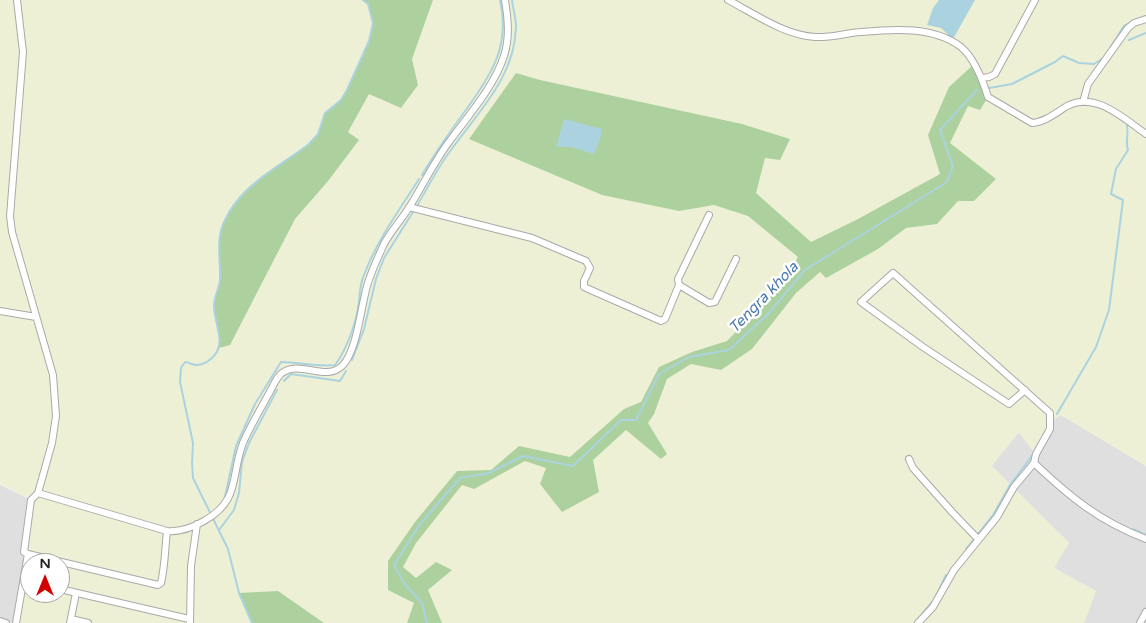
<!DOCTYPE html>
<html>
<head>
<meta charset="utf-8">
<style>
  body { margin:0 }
  #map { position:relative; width:1146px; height:623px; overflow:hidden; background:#f2efe9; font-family:"Varela Round",sans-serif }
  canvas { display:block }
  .north { position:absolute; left:20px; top:553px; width:50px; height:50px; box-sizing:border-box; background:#fff; border:1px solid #a7a7a7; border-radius:50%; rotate:0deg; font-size:14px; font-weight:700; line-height:20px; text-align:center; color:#222 }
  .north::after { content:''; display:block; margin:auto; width:18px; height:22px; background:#d40000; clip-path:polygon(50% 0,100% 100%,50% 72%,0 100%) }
</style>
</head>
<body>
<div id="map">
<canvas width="1146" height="623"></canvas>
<div class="north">N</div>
</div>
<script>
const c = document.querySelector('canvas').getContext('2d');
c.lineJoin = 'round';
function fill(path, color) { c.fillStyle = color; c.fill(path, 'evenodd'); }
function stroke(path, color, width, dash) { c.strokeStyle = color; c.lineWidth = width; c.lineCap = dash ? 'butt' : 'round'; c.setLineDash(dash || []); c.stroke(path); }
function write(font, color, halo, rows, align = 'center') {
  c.font = font + ' "Varela Round",sans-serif'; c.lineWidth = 5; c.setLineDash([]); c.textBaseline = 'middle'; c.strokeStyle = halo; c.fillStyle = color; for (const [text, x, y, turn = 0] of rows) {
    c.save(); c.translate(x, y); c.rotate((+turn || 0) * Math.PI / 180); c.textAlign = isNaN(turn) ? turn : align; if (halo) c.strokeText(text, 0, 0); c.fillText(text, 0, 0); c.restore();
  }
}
const residential = new Path2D(`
  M1061,415L1146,466V623H1084L1096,591L1054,568L1069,542L987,469L1019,432L1035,454L1050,422Z
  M0,485L31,500L24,552L33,563H30V575L20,593L15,623H0Z`);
const farmland = new Path2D(`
  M0,0H1146V466L1061,415L1050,422L1036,454L1019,432L992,466L1069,543L1054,568L1096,591L1084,623H15L20,593L30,575V593H60V563H33L24,552L36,501L0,484Z`);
const forest = new Path2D(`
  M363,0H433L412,59L418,85L401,108L369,94L348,132L359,140L328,181L295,219L230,345L219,348C222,334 214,320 214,306C214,297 219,289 220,280C221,264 217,247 221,231C231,189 277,167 309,144L318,134L325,113L341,100L347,90L369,41L373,23L368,4Z
  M974,64L988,97L980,110L968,106L950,143L996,179L974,201H958L937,224L906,228L878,249L826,278L820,272L796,293L752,349L721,370L691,364L667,379L654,414L648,423L667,454L661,459L626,430L593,460L599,492L562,512L540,484L546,468L525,461L474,489L462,485L416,543L403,567L416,578L436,562L452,570L428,590L442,623H407L414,603L388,590V561L415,522L457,471L491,470L519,446L570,457L624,409L641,402L659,367L692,352L727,341L782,284L798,257L748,216L714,205L679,211L602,195L469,139L516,73L540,80L742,124L790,139L780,160L765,158L756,193L811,242L858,219L940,174L928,135L949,87Z
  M278,591L324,623H252L239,593Z`);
const water = new Path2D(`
  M939,0H975L953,39L941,28L927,25L933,8Z
  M564,119L602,129L601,136L594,154L571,147H556Z`);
const stream = new Path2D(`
  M1129,40L1146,33
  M1110,48L1124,26L1130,23
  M989,88L1012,84L1055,62L1063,56L1079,63L1094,64L1103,58
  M422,175C436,151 452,129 468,107C493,72 510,45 500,0
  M417,206C428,187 438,167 451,150C478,112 515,77 516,27C516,18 513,9 512,0
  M352,360L364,329L376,279L384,258L413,212
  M284,381L291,374L340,381L346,371
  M1057,414L1096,347L1109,310L1123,200L1111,194L1116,169L1128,150C1125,141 1129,135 1127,126
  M224,501L236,446L255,404L281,362C299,362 316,367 335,365C347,349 357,321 359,301C360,292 360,284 364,275C376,242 400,209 419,179
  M1133,529L1146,535
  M219,530L234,510L239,493L242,462L249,443L277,390
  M977,535L993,515L1010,485L1034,453
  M966,549L974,539
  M935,598L946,575
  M922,614L932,602
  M252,623L239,593L228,549L193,478L192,463L193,443L180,382L181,368L185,362C189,362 192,365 196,365C202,365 208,362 213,357C227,343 214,323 214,306C214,297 219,289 220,280C221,260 215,239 225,220C242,185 279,167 309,144L318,134L325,113L341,100L347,90L369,41L373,23L368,4L363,0
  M427,623L422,603L404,583L394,565L420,524L460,478L489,473L523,456L573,466L621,420H636L659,374L689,357L729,350L767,315L805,270L947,182L953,166L940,130L977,90`);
const minor = new Path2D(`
  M728,0C755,14 784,35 815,37C830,38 846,33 861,32C893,29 934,26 961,47C974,58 983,81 988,97L1032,123C1045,122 1056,113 1067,106C1095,91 1123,118 1146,134
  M982,78L989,77L995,74L1035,0
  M1083,102L1088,84L1128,28L1134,23L1146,19
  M409,207L532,238L586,261L590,268L584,281V287L661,321L665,319L679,285L709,303L715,302L736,259
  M679,285L678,279L680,275L709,215
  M0,311L36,317
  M909,459L913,468L952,512L978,539
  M1034,463C1070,497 1099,521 1146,539
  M38,493L167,531C181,532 192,528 204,521C241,500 230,477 243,443C252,422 265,402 275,382C277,379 279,375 282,373C300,359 326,383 343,365C357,350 361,307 367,286C371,272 378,257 384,244C391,231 402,219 410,206C423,185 434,162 449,142C468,116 494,87 504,56C510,37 508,19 505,0
  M28,554L158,585L161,583C165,566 165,548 167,531
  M60,589L189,619
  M71,619L88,623
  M0,621L6,623
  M190,622L191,566L197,524
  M16,623L28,554L24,552L31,500L38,493L52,443L56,416L53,375L12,232L10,216L23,52L17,0
  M70,623L76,593
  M918,623L933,607L954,570L997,517L1014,487L1034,463L1036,454L1050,429V413L893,273L861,302L923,347L1009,404L1025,390
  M1140,623L1146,612`);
const waterNames = [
  ["Tengra khola",764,298,-46]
];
fill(residential, '#e0dfdf');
fill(farmland, '#eef0d5');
fill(forest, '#add19e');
fill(water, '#aad3df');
stroke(stream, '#aad3df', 2);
stroke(minor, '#a9a9a9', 8);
stroke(minor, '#fff', 6);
write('italic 15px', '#4a7aab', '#fff', waterNames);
</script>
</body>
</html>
